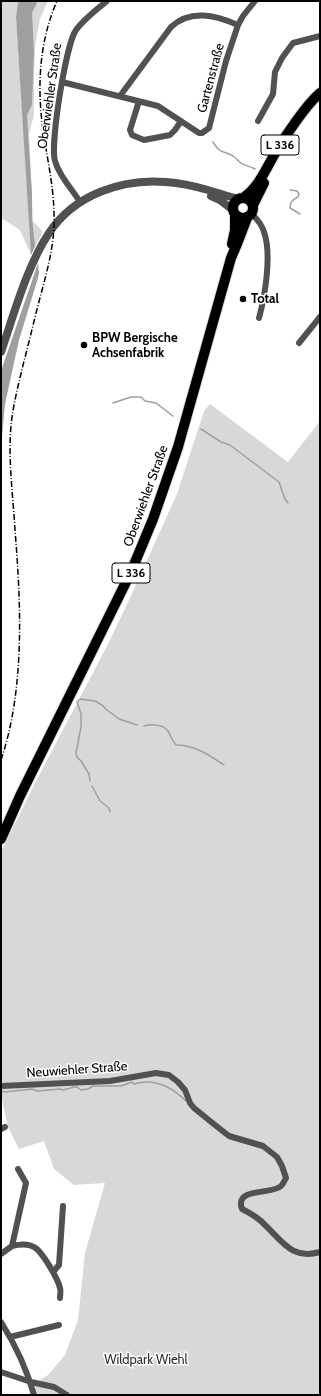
<!DOCTYPE html>
<html>
<head>
<meta charset="utf-8">
<style>
  body { margin:0 }
  #map { position:relative; width:321px; height:1396px; overflow:hidden; background:#fff; font-family:Cabin,sans-serif }
  canvas { display:block }
  .frame { position:absolute; inset:0; border:2px solid #000; pointer-events:none }
</style>
</head>
<body>
<div id="map">
<canvas width="321" height="1396"></canvas>
<div class="frame"></div>
</div>
<script>
const c = document.querySelector('canvas').getContext('2d');
c.lineJoin = 'round';
function fill(path, color) { c.fillStyle = color; c.fill(path, 'evenodd'); }
function stroke(path, color, width, dash) { c.strokeStyle = color; c.lineWidth = width; c.lineCap = dash ? 'butt' : 'round'; c.setLineDash(dash || []); c.stroke(path); }
function write(font, color, halo, rows, align = 'center') {
  c.font = font + ' Cabin,sans-serif'; c.lineWidth = 3; c.setLineDash([]); c.textBaseline = 'middle'; c.strokeStyle = halo; c.fillStyle = color; for (const [text, x, y, turn = 0] of rows) {
    c.save(); c.translate(x, y); c.rotate((+turn || 0) * Math.PI / 180); c.textAlign = isNaN(turn) ? turn : align; if (halo) c.strokeText(text, 0, 0); c.fillText(text, 0, 0); c.restore();
  }
}
const green = new Path2D(`
  M1,1H18L16,17L22,106L32,13L38,1H48L40,19L35,46L34,77V115L29,134L33,221L43,232L31,255L20,230L1,218Z
  M210,404L288,462L320,421V1395H35V1383L48,1375L65,1355L78,1320L85,1253L105,1183L74,1185L54,1169L44,1141L19,1149L8,1127L1,1095V852L34,785L106,648L130,598L177,494L204,411Z`);
const water = new Path2D(`
  M18,1H38L32,13L34,52L32,105L27,115L32,194V218L35,246L31,255L16,17Z
  M38,263L39,273L38,278L19,340L5,404L1,448V371Z`);
const stream = new Path2D(`
  M213,142C221,155 223,150 233,156C236,158 238,161 241,163C245,166 250,166 255,169
  M290,190L297,191L299,194L298,197C292,200 290,202 290,208L300,214
  M113,403L131,397H141L145,401L156,403L173,416
  M201,429L221,442L230,445L279,482L285,499L288,503
  M144,726C151,724 163,724 168,731C171,736 172,741 176,745C195,745 209,755 224,765
  M90,781L89,774L81,761L77,757L76,753L81,727V714L77,702L80,699L95,701L102,705L107,710L119,719L137,725
  M92,786L100,801L109,808L110,812
  M1,1091L5,1092L32,1089L37,1091L60,1089L63,1090L74,1087H77L81,1090L88,1089L93,1086H121L132,1082L134,1084C154,1078 172,1087 186,1101`);
const minor = new Path2D(`
  M62,82L158,106L199,133H202L209,128L226,61L238,25L243,16L255,1
  M120,96L171,27C190,9 215,15 238,25
  M139,101L130,130L132,135L144,140L170,135L175,130L181,121
  M258,121L273,94L275,72L282,58L293,43L320,36
  M80,202C72,189 59,176 55,161C50,144 66,44 76,30C84,19 96,10 107,1
  M252,214C257,219 262,225 264,232C272,254 265,296 259,318
  M299,343L320,317
  M1,1086L110,1081L156,1073L169,1075L178,1082L185,1090L190,1103L194,1108L215,1125L229,1136L263,1146L277,1157L282,1166L286,1178C285,1180 283,1184 281,1186C272,1195 234,1187 242,1209C250,1213 259,1218 265,1225C283,1242 292,1260 320,1252
  M1,1129L5,1127
  M12,1246C20,1244 27,1243 34,1247C42,1251 58,1279 60,1288C61,1291 60,1295 60,1298
  M1,1254L12,1246L26,1183L18,1169
  M53,1272L59,1265L63,1206
  M1,1322C15,1344 27,1370 34,1395
  M10,1337L59,1325
  M1,1372L31,1382L54,1387L67,1395`);
const tertiary = new Path2D(`
  M211,196L220,200L233,210
  M1,352C14,314 27,266 49,233C74,195 122,178 166,182C180,183 194,186 208,190C219,193 229,197 240,199`);
const primary = new Path2D(`
  M233 208a10 10 0 1 1 20 0a10 10 0 1 1-20 0Z
  M243,198C260,186 266,168 277,150C286,135 306,105 320,93
  M253,205L264,183
  M232,244L235,230V215
  M1,839L20,796L131,572L153,519L178,447L231,258L237,244L247,218`);
const rail = new Path2D(`
  M1,760C25,689 21,604 15,530C13,495 8,460 11,426C13,404 19,383 24,361C30,339 35,316 41,294C47,272 53,249 54,226C55,191 48,164 43,130C37,87 39,42 57,1`);
const markers = [
  [243,299,4,"#000"],
  [84,345,4,"#000"]
];
const shields = [
  [280,145,38],
  [131,573,38]
];
const shieldNames = [
  ["L 336",280,145],
  ["L 336",131,573]
];
const streetNames = [
  ["Gartenstraße",211,78,-75],
  ["Oberwiehler Straße",50,96,-82],
  ["Oberwiehler Straße",146,496,-70],
  ["Neuwiehler Straße",77,1070,-4]
];
const poiNames = [
  ["Total",251,299],
  ["BPW Bergische",92,338],
  ["Achsenfabrik",92,353]
];
const parkNames = [
  ["Wildpark Wiehl",146,1360]
];
fill(green, '#d8d8d8');
fill(water, '#9f9f9f');
stroke(stream, '#9f9f9f', 1.5);
stroke(primary, '#dbdbdb', 12);
stroke(minor, '#515151', 6);
stroke(tertiary, '#515151', 8);
stroke(primary, '#000', 10);
stroke(rail, '#000', 1.5, [6, 2, 1, 2]);
for (const [x, y, r, color] of markers) { const dot = new Path2D(); dot.arc(x, y, r, 0, 2 * Math.PI); c.fillStyle = color; c.fill(dot); stroke(dot, '#fff', 1.5); }
for (const [x, y, w] of shields) { const box = new Path2D(); box.roundRect(x - w / 2, y - 10, w, 20, 3); c.fillStyle = '#fff'; c.fill(box); stroke(box, '#000', 1); }
write('bold 12px', '#000', null, shieldNames);
write('13px', '#000', '#fff', streetNames);
write('bold 13px', '#000', '#fff', poiNames, 'left');
write('13px', '#2f2f2f', '#fff', parkNames);
</script>
</body>
</html>
